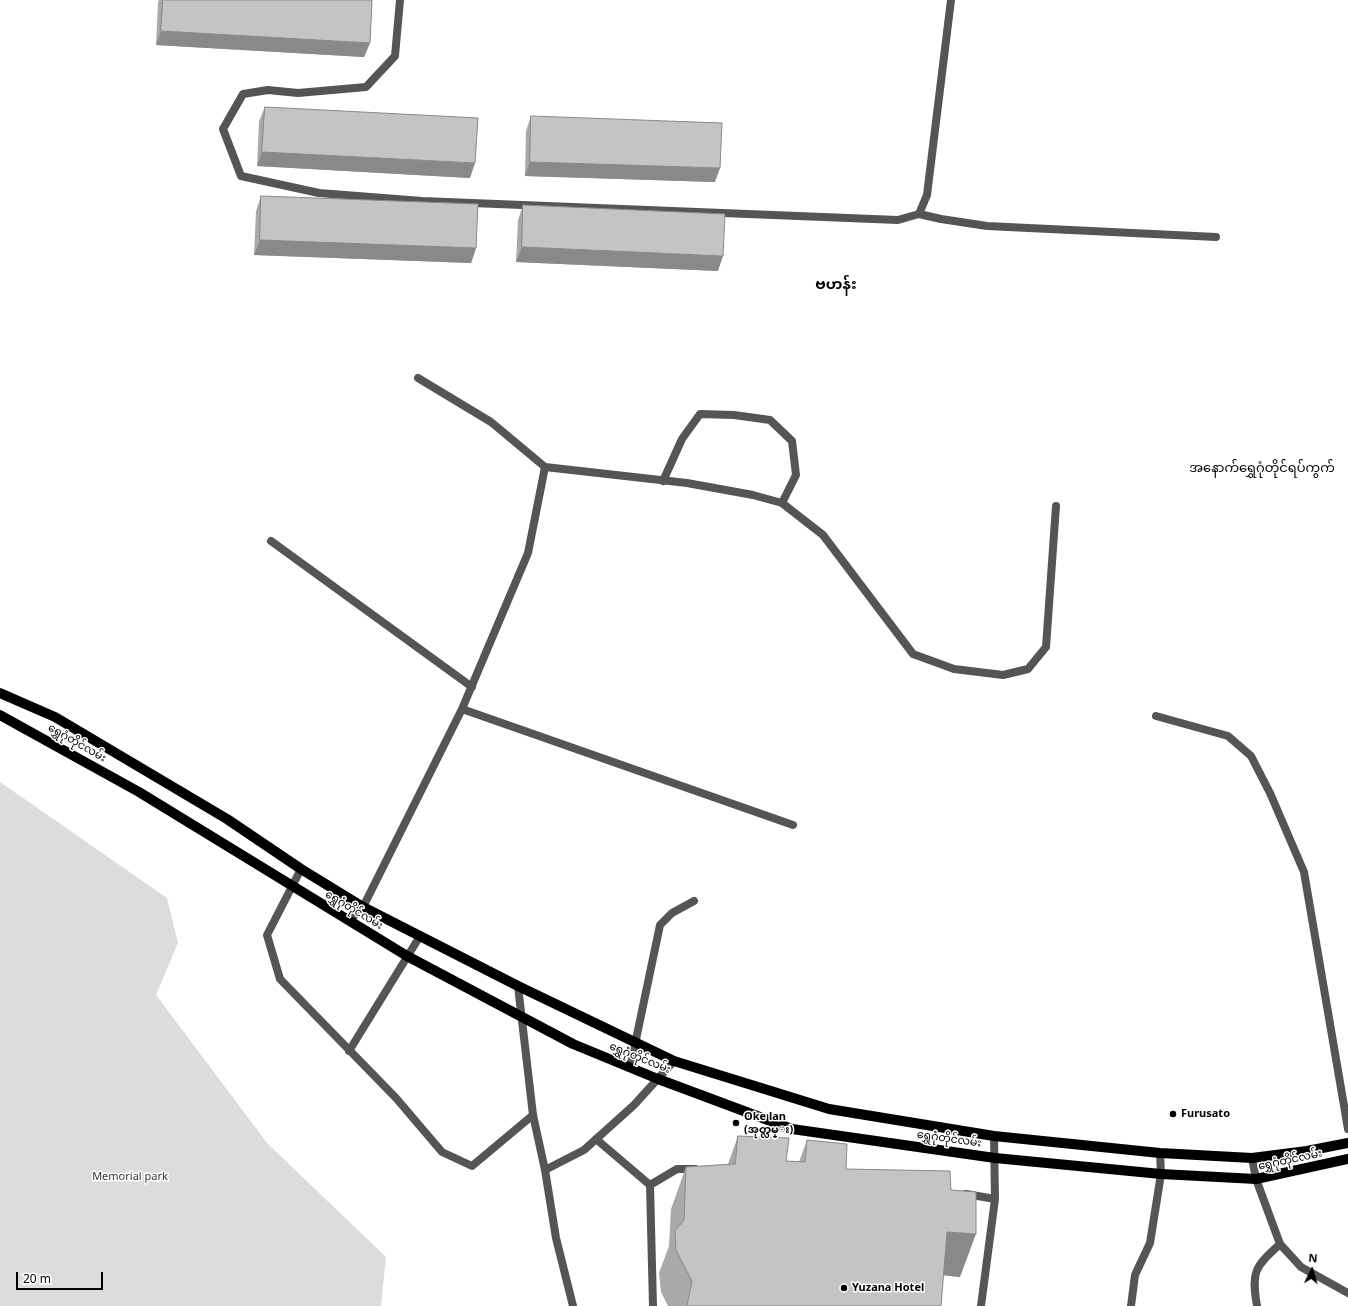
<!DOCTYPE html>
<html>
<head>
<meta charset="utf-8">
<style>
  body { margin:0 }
  #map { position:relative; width:1348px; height:1306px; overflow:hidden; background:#fff; font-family:"Noto Sans",sans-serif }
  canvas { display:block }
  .north { position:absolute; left:1292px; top:1250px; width:40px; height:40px; -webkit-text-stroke:3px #fff; paint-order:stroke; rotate:5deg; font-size:11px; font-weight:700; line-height:16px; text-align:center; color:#000 }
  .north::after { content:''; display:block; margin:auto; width:14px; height:18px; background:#000; clip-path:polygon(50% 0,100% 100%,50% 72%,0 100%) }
  .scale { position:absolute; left:16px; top:1272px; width:87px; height:18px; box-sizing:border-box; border:2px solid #000; border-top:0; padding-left:5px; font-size:12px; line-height:14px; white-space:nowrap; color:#000; -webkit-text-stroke:3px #fff; paint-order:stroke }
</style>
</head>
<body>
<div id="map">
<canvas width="1348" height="1306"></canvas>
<div class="north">N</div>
<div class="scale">20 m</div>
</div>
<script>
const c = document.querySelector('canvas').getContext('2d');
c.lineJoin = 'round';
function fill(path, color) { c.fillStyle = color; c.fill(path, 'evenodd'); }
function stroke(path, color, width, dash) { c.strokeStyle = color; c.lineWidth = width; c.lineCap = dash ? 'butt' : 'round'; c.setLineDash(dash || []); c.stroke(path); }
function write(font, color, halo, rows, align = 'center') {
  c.font = font + ' "Noto Sans","Noto Sans Myanmar",sans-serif'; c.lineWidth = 3; c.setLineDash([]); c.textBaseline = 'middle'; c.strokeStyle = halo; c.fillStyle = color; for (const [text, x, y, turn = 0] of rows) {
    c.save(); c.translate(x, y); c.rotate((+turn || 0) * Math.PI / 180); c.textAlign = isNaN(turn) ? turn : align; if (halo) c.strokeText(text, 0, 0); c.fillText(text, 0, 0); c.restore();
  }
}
const green = new Path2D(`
  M0,782L167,898L178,943L156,995L267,1143L386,1257L381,1306H0Z`);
const service = new Path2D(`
  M400,0L395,56L366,87L298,93L268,90L243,94L223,129L241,176L319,193L422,201L898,220L919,214L941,219L987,226L1216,237
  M919,214L927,195L951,0
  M663,481L682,439L700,414L734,415L770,420L792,441L796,475L782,503
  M301,869L267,935L280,979L396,1098L442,1152L472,1166L533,1115
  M349,1051L420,936
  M596,1139L650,1185
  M966,1194L995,1199L994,1136
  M653,1306L650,1185L677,1169H695
  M981,1306L995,1199`);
const minor = new Path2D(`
  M545,467L687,483L753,495L782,503L823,535L913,654L954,669L1003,675L1028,669L1046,647L1056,506
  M271,541L472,687
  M462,709L793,825
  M1156,716L1228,736L1251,756L1270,793L1304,872L1348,1129
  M349,921L363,907L462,709L528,553L545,467L491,422L418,378
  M518,986L533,1115L545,1170L556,1238L573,1306
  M630,1068L660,925L672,913L694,901
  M1252,1158L1256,1179L1280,1244L1301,1267L1348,1293
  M545,1170L584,1150L634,1105L674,1061
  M1131,1306L1135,1275L1150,1243L1161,1174L1160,1153
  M1257,1306C1251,1271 1255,1267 1280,1244`);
const primary = new Path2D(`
  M0,693L55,717L227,819L301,869L363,907L518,986L674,1061L829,1109L994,1136L1160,1153L1252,1158L1307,1151L1348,1143
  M0,715L139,792L407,956L573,1044L658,1079L792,1129L995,1158L1161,1174L1256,1179L1348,1159`);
const wall = new Path2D(`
  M159,0H372L370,43L364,57L156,45L158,3Z
  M265,107L470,178L257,166L259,121Z
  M531,116L715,182L525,176L526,131Z
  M261,196L476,248L471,263L254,255L256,211Z
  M523,205L718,271L516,262L518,220Z
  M738,1136L786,1161L799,1162L807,1140L846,1169L951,1190L960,1277L943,1275L941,1306H668L661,1292L659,1273L669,1246L671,1209L686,1167L728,1164Z`);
const shadedWall = new Path2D(`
  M161,31L370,43L364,57L156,45Z
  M262,152L475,163L470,178L257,166Z
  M530,162L720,168L715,182L525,176Z
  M260,240L476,248L471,263L254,255Z
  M522,247L723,256L718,271L516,262Z
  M947,1232L976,1234L960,1277L931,1274Z`);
const building = new Path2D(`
  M163,0H372L370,43L161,31Z
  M265,107L478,118L475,163L262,152Z
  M531,116L722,123L720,168L530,162Z
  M261,196L478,204L476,248L260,240Z
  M523,205L725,214L723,256L522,247Z
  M738,1136L789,1138L786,1161L805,1162L807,1140L847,1144L846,1169L950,1171L951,1190L976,1192V1234L947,1232L941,1306H687L692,1281L676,1250L675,1231L684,1220L686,1167L735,1164Z`);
const markers = [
  [1173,1114,4,"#000"],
  [736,1123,4,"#000"],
  [844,1288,4,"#000"]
];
const streetNames = [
  ["ရွှေဂုံတိုင်လမ်း",77,743,30],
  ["ရွှေဂုံတိုင်လမ်း",354,910,31],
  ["ရွှေဂုံတိုင်လမ်း",640,1058,22],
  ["ရွှေဂုံတိုင်လမ်း",949,1139,8],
  ["ရွှေဂုံတိုင်လမ်း",1290,1160,-12]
];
const poiNames = [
  ["Furusato",1181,1114],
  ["Oke lan",744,1117],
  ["(အုတ္လမ္း)",744,1130],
  ["Yuzana Hotel",852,1288]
];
const parkNames = [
  ["Memorial park",130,1177]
];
const quarterNames = [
  ["အနောက်ရွှေဂုံတိုင်ရပ်ကွက်",1262,468]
];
const districtNames = [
  ["ဗဟန်း",836,285]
];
fill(green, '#dcdcdc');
stroke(service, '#555', 8);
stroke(minor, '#555', 8);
stroke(primary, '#000', 10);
fill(wall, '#a9a9a9');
fill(shadedWall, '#898989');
fill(building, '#c4c4c4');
stroke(building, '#898989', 1);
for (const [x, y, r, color] of markers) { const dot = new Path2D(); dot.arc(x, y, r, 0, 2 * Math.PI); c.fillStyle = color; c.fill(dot); stroke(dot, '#fff', 1.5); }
write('11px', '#000', '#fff', streetNames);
write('bold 11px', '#000', '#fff', poiNames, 'left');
write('11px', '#333', '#fff', parkNames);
write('13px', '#000', '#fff', quarterNames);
write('bold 15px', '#000', '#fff', districtNames);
</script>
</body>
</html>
